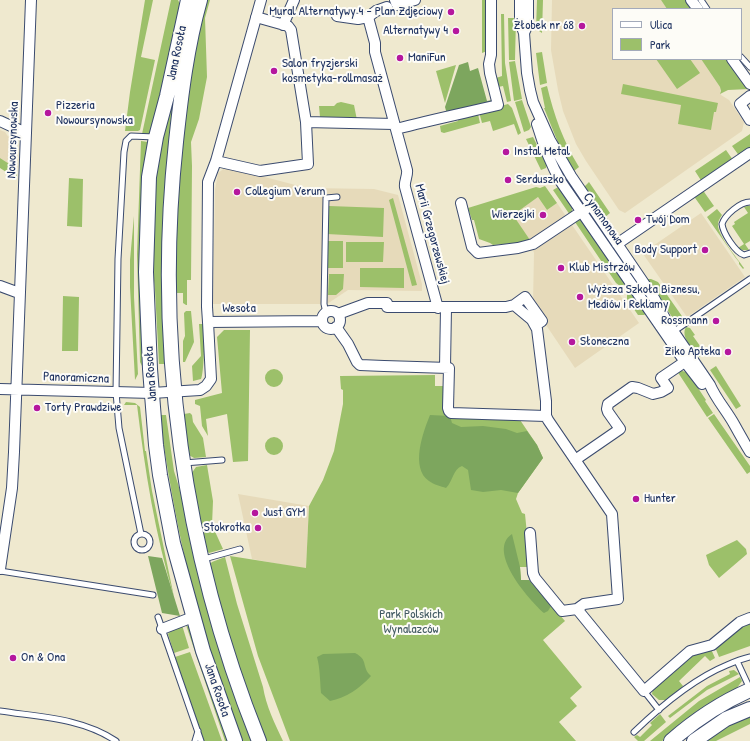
<!DOCTYPE html>
<html>
<head>
<meta charset="utf-8">
<style>
  body { margin:0 }
  #map { position:relative; width:750px; height:741px; overflow:hidden; background:#efe9cf; font-family:"Patrick Hand",sans-serif }
  canvas { display:block }
  .legend { position:absolute; left:612px; top:8px; width:130px; height:52px; box-sizing:border-box; background:#fdfcf7; border:1px solid #a3aaba; margin:0; padding:5px 7px; list-style:none; font-size:12px; color:#1b2f5e }
  .legend li { display:flex; align-items:center; gap:8px; height:20px }
  .legend b { width:20px; border:1px solid #a3aaba }
</style>
</head>
<body>
<div id="map">
<canvas width="750" height="741"></canvas>
<ul class="legend">
<li><b style="height:5px;background:#fff"></b>Ulica</li>
<li><b style="height:11px;background:#9cc06a"></b>Park</li>
</ul>
</div>
<script>
const c = document.querySelector('canvas').getContext('2d');
c.lineJoin = 'round';
function fill(path, color) { c.fillStyle = color; c.fill(path, 'evenodd'); }
function stroke(path, color, width, dash) { c.strokeStyle = color; c.lineWidth = width; c.lineCap = dash ? 'butt' : 'round'; c.setLineDash(dash || []); c.stroke(path); }
function write(font, color, halo, rows, align = 'center') {
  c.font = font + ' "Patrick Hand",sans-serif'; c.lineWidth = 4; c.setLineDash([]); c.textBaseline = 'middle'; c.strokeStyle = halo; c.fillStyle = color; for (const [text, x, y, turn = 0] of rows) {
    c.save(); c.translate(x, y); c.rotate((+turn || 0) * Math.PI / 180); c.textAlign = isNaN(turn) ? turn : align; if (halo) c.strokeText(text, 0, 0); c.fillText(text, 0, 0); c.restore();
  }
}
const built = new Path2D(`
  M552,0H661L667,9H613V59H701L720,87L721,95L729,100L744,122L742,131L625,213L619,210L586,161L576,144L563,111L558,90L551,50Z
  M0,130L5,132L18,151L17,169L0,158Z
  M226,167L307,188L374,189L398,195L422,284V291L348,290L327,304H213L215,190L218,173Z
  M538,197L547,210L557,203L639,323L575,368L544,322L533,303L534,253L530,240L512,215Z
  M701,213L745,277L687,317L641,251L645,248L647,250Z
  M238,494L309,506L306,569L252,559Z`);
const green = new Path2D(`
  M145,0H153L141,57L155,60L140,130L138,131H125L130,92Z
  M171,0H178L180,4L166,73L151,132L149,134H142Z
  M205,0H210L205,18L207,77L199,119L191,142L192,166L191,280H187V305H186L183,303V293H177L173,276L184,113Z
  M482,0H488L487,51L482,53Z
  M537,0H543L542,33L536,29Z
  M661,0H689L695,9H667Z
  M501,14H504L505,63L511,101L507,102L503,86L498,87L496,78L502,76Z
  M508,18H516L515,60H509Z
  M542,52L547,83L540,85L536,53Z
  M656,59H690L700,73L677,89Z
  M701,59H730L749,89L728,90L720,94L721,91L720,87Z
  M515,61L522,99L514,101L509,62Z
  M456,65L445,103L436,71Z
  M623,84L718,103L716,112H714L711,130L678,124L681,105L621,94Z
  M547,86C554,115 563,141 579,167L574,171L561,150L544,108H545L541,88Z
  M176,90L163,208L162,290L166,364H159L155,290L152,262L154,192L158,152Z
  M522,100L531,127L529,130L524,132L515,102Z
  M341,102L354,105L357,120L333,119V117H320L319,106H334L337,103Z
  M508,104L512,108L521,133L518,135L514,124L493,131L490,121L482,123L479,112Z
  M478,114L480,123L444,133L441,132L440,126L458,121L459,117Z
  M750,134V150L740,157L732,146Z
  M533,137L547,165L546,168L541,170L526,139Z
  M141,141L148,142L144,365L142,366L140,362L137,254Z
  M726,150L733,160L702,182L695,171Z
  M0,158L17,169V179L0,168Z
  M69,178L83,179L82,227L67,226Z
  M589,182L610,213L604,218L584,187Z
  M545,186L557,203L547,210L538,197L513,215L530,240L517,243L493,245L490,243L479,239L474,220H472L468,208L536,187L540,188Z
  M560,186L572,204V213L570,215L553,190Z
  M702,189L714,206L705,212L693,195Z
  M393,198L417,285L412,286L389,200Z
  M329,206L384,208L383,237L327,234Z
  M747,206H750V241L745,244L749,250H742L738,248L744,244L732,226L735,224L734,222L748,213L744,207Z
  M717,209L722,215C720,218 718,221 718,224C717,235 738,259 744,268L743,269L739,264V262L735,257L707,217Z
  M134,216V297L138,374L135,380L130,287V260Z
  M578,219H581L626,284L620,286L616,283L575,222Z
  M328,241H343V268H328Z
  M346,242H384L383,262H346Z
  M360,268H404V288L360,287Z
  M329,274H344L343,289L336,295H328Z
  M647,279H651L658,282L684,319L680,321L674,320Z
  M631,290L647,313L644,315H638L627,299V295Z
  M63,296L79,297L78,351H62Z
  M186,311H191L194,342L185,362H183V341L185,336L184,313Z
  M199,324H204C205,332 204,374 201,379L193,381L192,366L201,356Z
  M686,327L690,328L695,335L693,336L705,353L699,357C693,349 680,337 686,327Z
  M224,330H250L248,461L233,462L227,414L206,419L208,436L202,426L200,406L195,404V400L222,393L217,337Z
  M716,366L741,406L736,409L710,370Z
  M265 378a9 9 0 1 1 18 0a9 9 0 1 1-18 0Z
  M679,370L686,372L688,373L706,400L705,401L713,413L707,417L677,371Z
  M435,375V386H445V416L518,417L537,445L543,458L518,493L516,499L522,513L525,514L530,564L529,567H520L521,580H529L565,621L543,640L582,687L570,698L577,706L559,722L576,741H290L258,656L230,556L306,568L309,506L323,480L334,451L343,404V390L341,389L340,376Z
  M126,402L135,403L140,407L145,451H146L152,491L174,597C155,534 145,471 137,405H124Z
  M190,413L192,415L193,422L203,438L206,457L194,458L187,454L184,414Z
  M714,414L750,466V472L747,474L708,418Z
  M159,415H166L174,471L182,497L193,550L253,741H241C230,710 219,680 209,649C185,573 171,494 159,415Z
  M265 446a9 9 0 1 1 18 0a9 9 0 1 1-18 0Z
  M207,465L213,501L212,525L223,549L209,553L207,551L191,474L196,467Z
  M737,540L746,549L747,554L719,578L709,565L706,555Z
  M225,557L237,604L263,687C266,706 275,724 283,741H265L234,656L208,566L212,562Z
  M750,620V646L719,657L715,647Z
  M182,625L189,648L174,653L168,634L171,630Z
  M186,625L191,629L229,741H225Z
  M711,649L715,658L710,661L705,656L679,681L683,686L669,700H659L652,694L653,688L691,655Z
  M190,652L222,741H204L175,657Z
  M734,670L739,674L707,690L670,718L668,716L707,686L730,674L729,671Z
  M740,677L742,681L737,688L704,707L662,741H650L699,701Z
  M660,714L666,722L644,741H638L634,737L637,735L640,737L652,725L650,723Z
  M750,716V724L716,741H701L728,725Z`);
const forest = new Path2D(`
  M468,62L470,71L478,68L487,101L492,100L491,104L447,114L445,107L459,65Z
  M430,415L450,416L452,423L461,427L483,426L506,429L517,433L527,431L537,445L543,458L518,493L501,490L483,492L471,490L468,470L462,466C453,469 453,481 446,488C441,486 434,485 429,481C410,468 423,432 430,415Z
  M512,534L520,567L521,580H529L551,606L548,611L544,613C529,600 486,551 512,534Z
  M148,556L162,558L180,616L162,613Z
  M355,653C369,660 361,667 371,676C360,688 346,698 330,701L321,693C320,681 320,668 317,657L323,654Z`);
const lane = new Path2D(`
  M701,0L707,9
  M741,57L750,67
  M750,202C740,202 725,215 722,224C723,233 735,252 744,255L750,253
  M326,313L324,304L326,198L337,197
  M673,332L750,279
  M184,463L222,460
  M134 542a8 8 0 1 1 16 0a8 8 0 1 1-16 0Z
  M141,534L119,428L116,392L118,259L124,152L126,141L131,136L155,137
  M204,559L240,549
  M0,571L153,595
  M158,617L201,741
  M737,661L750,689
  M644,691L659,710
  M0,711C39,717 82,718 116,741
  M634,732C659,708 695,678 727,665C734,662 742,659 750,657
  M195,741L198,731`);
const street = new Path2D(`
  M395,0L397,5L415,0
  M520,0V22L524,33L527,73L530,90L533,102L550,140L571,176L654,298L667,322L710,385C716,399 726,410 734,424C739,433 744,442 750,452
  M691,0L698,9
  M387,7L376,11L368,17L375,43V52L407,170C408,176 404,181 405,187L438,308
  M337,16L358,19L368,17
  M283,25L294,0
  M524,33L528,24V0
  M732,59L750,84
  M750,96L740,104L750,120
  M0,121L26,133
  M306,122L394,124
  M537,124C543,144 550,163 561,182L685,362L702,384
  M396,129C430,120 464,113 498,105L490,73L489,64L491,55V0
  M216,161L260,171L308,164L306,122L291,30L288,26L256,17
  M461,203L472,247L478,253L518,248L533,244L587,208
  M617,244L750,153
  M0,286L19,293
  M514,305L525,297L542,321L536,325
  M322 320a9 9 0 1 1 18 0a9 9 0 1 1-18 0Z
  M338,314L368,303H387V307H506L514,305L532,320L537,329L546,401V416L548,420L612,514L618,599L584,604L577,609L562,611L535,578L533,573L530,533
  M208,322L207,307L208,182L216,161L261,0
  M336,327L348,344L357,362L360,365L384,366L449,368L448,408L449,411L451,413L546,416
  M445,367L446,308
  M0,389L152,393L200,390L206,386L211,379L208,322L322,321
  M575,460L620,429L608,412L607,409L608,404L632,387L638,388L653,394L661,392L668,388L661,378L689,359
  M0,569L12,488L14,452L31,0
  M577,609L644,691L690,651L712,645L740,622L750,618
  M162,629L193,617`);
const secondary = new Path2D(`
  M188,0L167,96L156,137L149,177L146,272L150,369L156,445L160,475L173,543L203,651L235,741
  M200,0C187,46 181,95 176,142C154,345 183,552 259,741
  M671,741C695,720 720,703 750,690
  M694,741L726,719L750,709`);
const markers = [
  [451,12,4,"#b5179e"],
  [582,26,4,"#b5179e"],
  [456,31,4,"#b5179e"],
  [400,58,4,"#b5179e"],
  [274,71,4,"#b5179e"],
  [48,113,4,"#b5179e"],
  [506,152,4,"#b5179e"],
  [508,180,4,"#b5179e"],
  [237,192,4,"#b5179e"],
  [543,215,4,"#b5179e"],
  [638,220,4,"#b5179e"],
  [705,250,4,"#b5179e"],
  [561,268,4,"#b5179e"],
  [580,297,4,"#b5179e"],
  [716,321,4,"#b5179e"],
  [572,342,4,"#b5179e"],
  [728,352,4,"#b5179e"],
  [37,408,4,"#b5179e"],
  [636,499,4,"#b5179e"],
  [255,513,4,"#b5179e"],
  [258,528,4,"#b5179e"],
  [13,658,4,"#b5179e"]
];
const poiNames = [
  ["Mural Alternatywy 4 - Plan Zdjęciowy",443,12,"right"],
  ["Żłobek nr 68",574,26,"right"],
  ["Alternatywy 4",448,31,"right"],
  ["ManiFun",408,58],
  ["Salon fryzjerski",282,64],
  ["kosmetyka-rollmasaż",282,79],
  ["Pizzeria",56,106],
  ["Nowoursynowska",56,121],
  ["Instal Metal",514,152],
  ["Serduszko",516,180],
  ["Collegium Verum",245,192],
  ["Wierzejki",535,215,"right"],
  ["Twój Dom",646,220],
  ["Body Support",697,250,"right"],
  ["Klub Mistrzów",569,268],
  ["Wyższa Szkoła Biznesu,",588,290],
  ["Mediów i Reklamy",588,305],
  ["Rossmann",708,321,"right"],
  ["Słoneczna",580,342],
  ["Ziko Apteka",720,352,"right"],
  ["Torty Prawdziwe",45,408],
  ["Hunter",644,499],
  ["Just GYM",263,513],
  ["Stokrotka",250,528,"right"],
  ["On & Ona",21,658]
];
const streetNames = [
  ["Jana Rosoła",177,53,-78],
  ["Nowoursynowska",13,140,-88],
  ["Cynamonowa",603,219,55],
  ["Marii Grzegorzewskiej",432,234,75],
  ["Wesoła",239,309],
  ["Jana Rosoła",151,374,-94],
  ["Panoramiczna",76,378,2],
  ["Jana Rosoła",217,690,71]
];
const parkNames = [
  ["Park Polskich",411,615],
  ["Wynalazców",411,630]
];
fill(built, '#e6daba');
fill(green, '#9cc06a');
fill(forest, '#7da65e');
stroke(lane, '#3b4b6f', 7);
stroke(street, '#3b4b6f', 12);
stroke(secondary, '#3b4b6f', 16);
stroke(lane, '#fff', 5);
stroke(street, '#fff', 10);
stroke(secondary, '#fff', 14);
for (const [x, y, r, color] of markers) { const dot = new Path2D(); dot.arc(x, y, r, 0, 2 * Math.PI); c.fillStyle = color; c.fill(dot); stroke(dot, '#fdfcf7', 1.5); }
write('13px', '#1b2f5e', '#fdfcf7', poiNames, 'left');
write('13px', '#1b2f5e', '#fdfcf7', streetNames);
write('13px', '#425a62', '#fdfcf7', parkNames);
</script>
</body>
</html>
